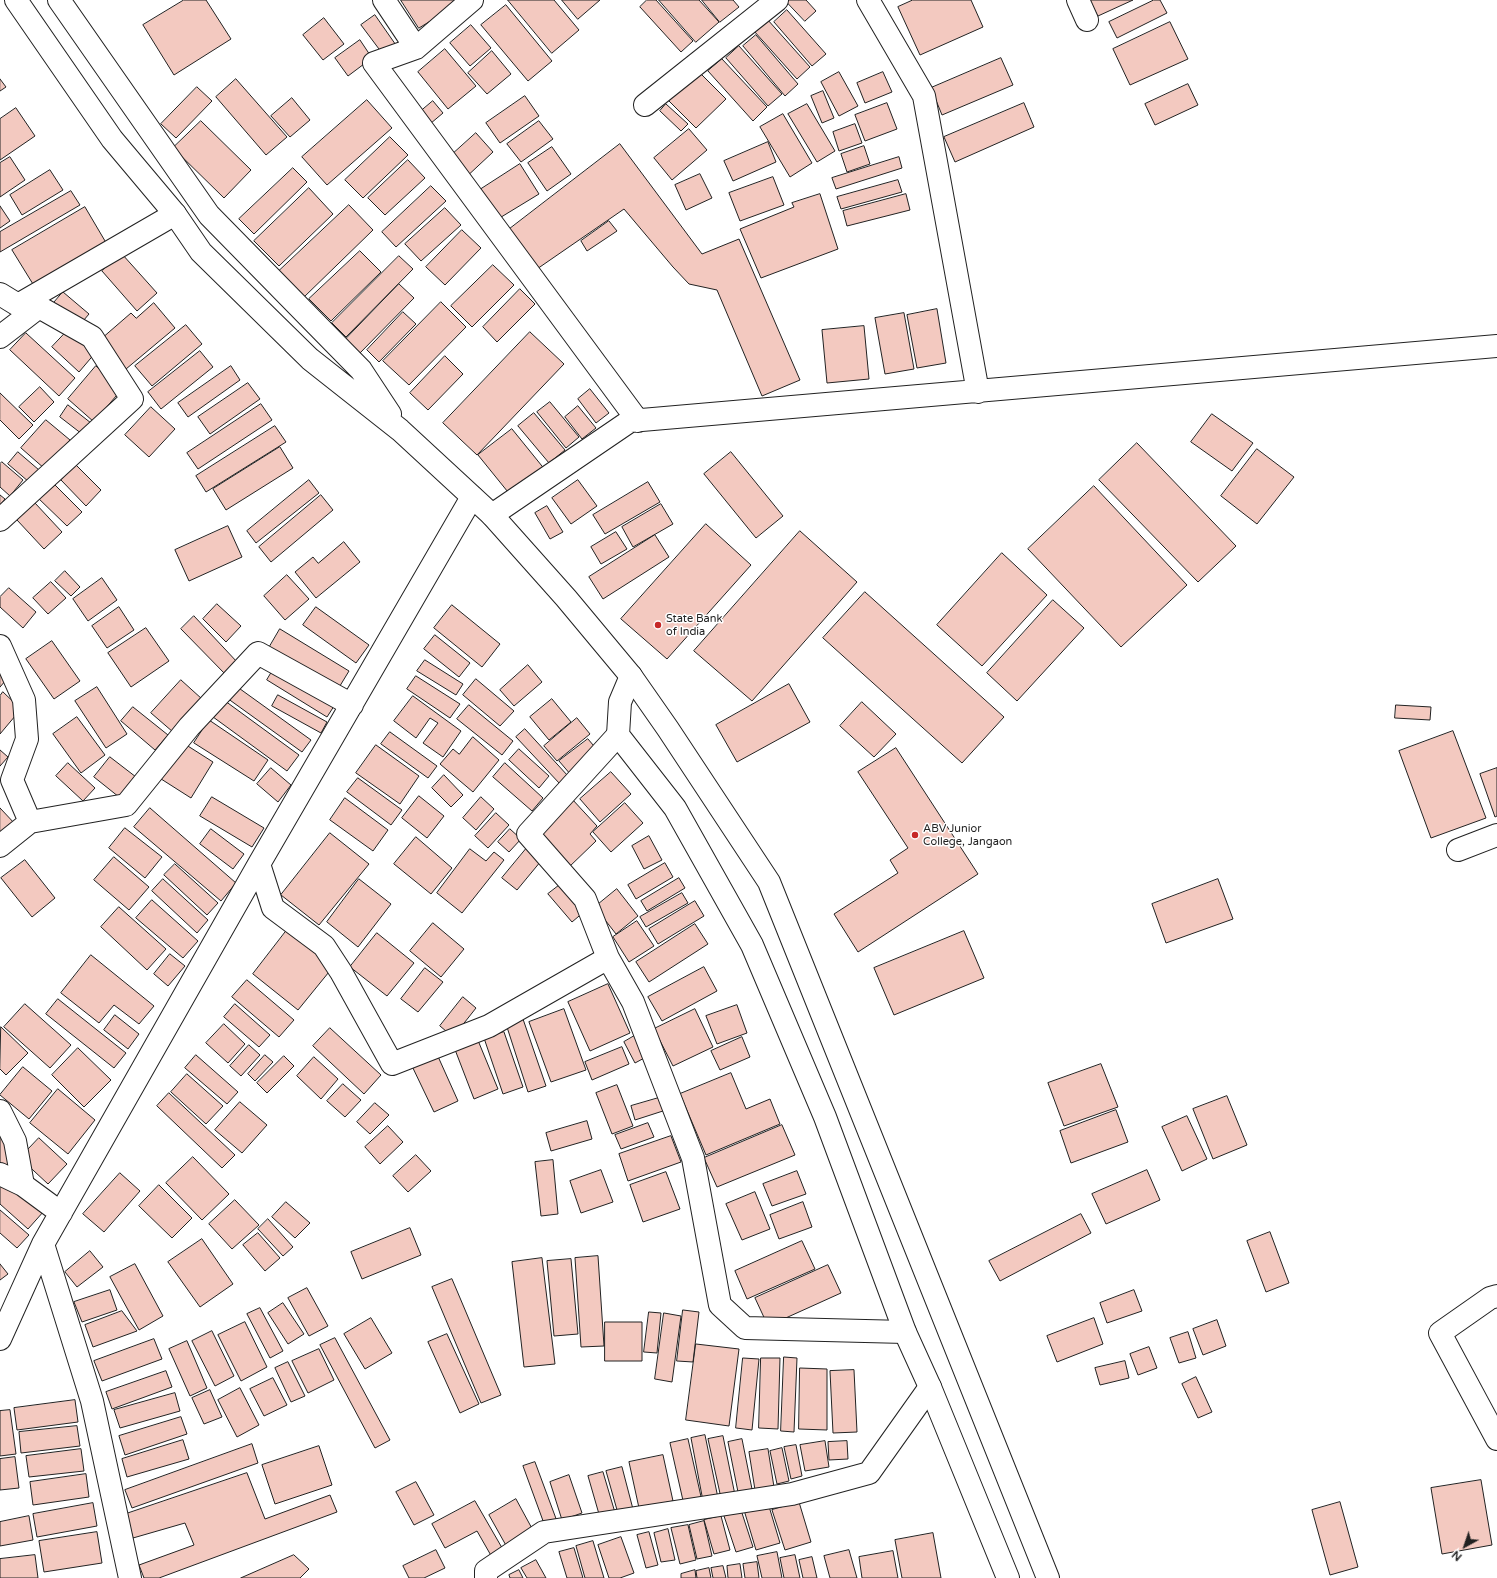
<!DOCTYPE html>
<html>
<head>
<meta charset="utf-8">
<style>
  body { margin:0 }
  #map { position:relative; width:1497px; height:1578px; overflow:hidden; background:#fff; font-family:"Varela Round",sans-serif }
  canvas { display:block }
  .north { position:absolute; left:1445px; top:1526px; width:40px; height:40px; -webkit-text-stroke:3px #fff; paint-order:stroke; rotate:220deg; font-size:11px; font-weight:700; line-height:16px; text-align:center; color:#222 }
  .north::after { content:''; display:block; margin:auto; width:14px; height:18px; background:#222; clip-path:polygon(50% 0,100% 100%,50% 72%,0 100%) }
</style>
</head>
<body>
<div id="map">
<canvas width="1497" height="1578"></canvas>
<div class="north">N</div>
</div>
<script>
const c = document.querySelector('canvas').getContext('2d');
c.lineJoin = 'round';
function fill(path, color) { c.fillStyle = color; c.fill(path, 'evenodd'); }
function stroke(path, color, width, dash) { c.strokeStyle = color; c.lineWidth = width; c.lineCap = dash ? 'butt' : 'round'; c.setLineDash(dash || []); c.stroke(path); }
function write(font, color, halo, rows, align = 'center') {
  c.font = font + ' "Varela Round",sans-serif'; c.lineWidth = 3; c.setLineDash([]); c.textBaseline = 'middle'; c.strokeStyle = halo; c.fillStyle = color; for (const [text, x, y, turn = 0] of rows) {
    c.save(); c.translate(x, y); c.rotate((+turn || 0) * Math.PI / 180); c.textAlign = isNaN(turn) ? turn : align; if (halo) c.strokeText(text, 0, 0); c.fillText(text, 0, 0); c.restore();
  }
}
const building = new Path2D(`
  M184,0H206L231,39L174,75L143,25Z
  M401,0H458L460,3L419,28Z
  M508,0H554L579,30L552,53Z
  M562,0H600L578,19Z
  M647,0H656L693,41L681,52L640,7Z
  M659,0H699L719,22L696,42Z
  M702,0H733L739,7L720,22Z
  M785,0H806L816,11L805,21Z
  M913,0H971L983,27L920,55L898,7Z
  M1090,0H1133L1098,16Z
  M1154,0H1160L1167,13L1117,38L1109,22Z
  M506,5L552,61L528,81L481,25Z
  M787,10L826,54L812,66L774,22Z
  M375,15L398,48L385,57L361,25Z
  M324,18L344,44L323,60L303,35Z
  M767,19L810,67L797,79L754,31Z
  M1170,22L1188,59L1130,85L1113,49Z
  M471,25L491,48L470,66L450,43Z
  M756,35L798,84L785,96L743,46Z
  M360,40L372,58L348,76L335,58Z
  M739,46L782,94L768,106L726,58Z
  M445,49L476,86L448,109L418,72Z
  M492,51L511,74L487,94L468,73Z
  M1001,58L1013,85L942,115L931,88Z
  M722,59L767,107L753,121L708,71Z
  M699,72L726,99L696,128L669,101Z
  M839,72L858,106L839,116L821,82Z
  M883,72L892,92L865,103L857,83Z
  M0,79L6,87L0,91Z
  M236,79L287,137L266,155L216,97Z
  M1188,84L1198,105L1155,125L1145,104Z
  M197,87L212,101L176,138L161,124Z
  M823,91L834,118L822,123L811,96Z
  M525,96L539,116L500,143L486,123Z
  M292,98L310,120L290,137L271,116Z
  M367,100L392,128L327,185L302,157Z
  M433,101L443,113L424,129L414,117Z
  M887,103L897,129L865,141L855,115Z
  M1024,103L1034,127L955,162L944,137Z
  M666,104L688,124L681,131L660,111Z
  M807,104L835,151L817,162L788,114Z
  M16,108L35,136L0,160V119Z
  M783,114L812,163L790,177L760,127Z
  M201,121L251,170L224,198L173,148Z
  M539,121L553,139L521,162L507,144Z
  M855,124L862,143L839,151L833,132Z
  M689,129L707,150L672,180L654,158Z
  M476,133L493,152L463,180L445,161Z
  M390,137L408,155L363,198L345,180Z
  M768,142L776,162L733,181L724,161Z
  M620,144L702,254L739,239L800,380L762,396L717,290L689,284L673,267L624,209L537,269L507,231Z
  M864,146L870,164L847,172L841,154Z
  M552,147L571,174L547,191L528,163Z
  M10,157L25,180L0,197V163Z
  M899,157L902,168L836,189L832,178Z
  M408,160L425,178L385,215L368,198Z
  M520,164L539,194L493,222L475,193Z
  M293,168L307,182L254,234L239,219Z
  M50,170L63,190L22,215L10,195Z
  M700,174L712,198L686,210L675,185Z
  M773,177L784,205L740,221L729,193Z
  M898,180L902,192L841,209L837,197Z
  M431,186L446,201L396,247L382,232Z
  M309,188L333,214L279,266L254,241Z
  M71,191L80,205L0,252V232Z
  M820,194L838,249L761,278L740,229L794,207L792,203Z
  M906,194L910,210L847,226L843,211Z
  M349,205L373,230L303,298L278,272Z
  M0,206L10,221L0,228Z
  M85,207L108,246L36,289L12,250Z
  M445,208L461,225L421,261L405,244Z
  M609,221L617,231L587,251L581,241Z
  M462,230L481,248L445,285L426,267Z
  M360,251L381,272L331,321L309,299Z
  M122,254L157,293L137,311L102,271Z
  M399,256L413,269L346,337L332,323Z
  M493,265L514,285L472,327L451,306Z
  M399,284L414,298L359,354L345,340Z
  M520,289L535,304L497,342L483,327Z
  M63,292L89,314L78,327L52,305Z
  M441,302L466,327L409,385L383,361Z
  M154,303L175,328L126,369L101,339L131,313L136,318Z
  M937,309L946,363L917,368L907,315Z
  M403,312L416,324L379,362L367,350Z
  M904,313L914,369L885,374L875,318Z
  M186,325L202,344L152,386L135,366Z
  M864,326L869,379L827,383L822,330Z
  M70,328L96,352L79,372L52,347Z
  M530,332L564,364L477,455L443,423Z
  M26,333L75,378L59,396L10,350Z
  M200,351L213,367L161,409L148,392Z
  M445,356L463,374L428,410L410,393Z
  M96,366L122,389L94,422L68,399Z
  M231,366L240,380L188,417L178,403Z
  M248,383L260,399L210,434L198,417Z
  M40,387L54,402L34,422L19,407Z
  M590,389L609,413L596,423L578,399Z
  M0,393L33,425L19,439L0,420Z
  M550,402L579,437L566,448L537,412Z
  M261,404L272,420L198,469L187,453Z
  M68,405L91,423L82,434L60,417Z
  M578,406L596,428L582,439L565,417Z
  M151,407L175,429L149,457L125,435Z
  M534,413L565,450L549,463L518,426Z
  M1212,414L1253,443L1232,471L1191,442Z
  M46,420L70,440L45,469L21,448Z
  M275,426L286,442L206,492L196,476Z
  M512,429L546,471L512,497L478,455Z
  M1137,443L1236,546L1198,582L1099,480Z
  M280,447L293,468L226,510L213,489Z
  M1257,449L1294,477L1257,524L1221,496Z
  M18,452L39,470L29,482L8,464Z
  M731,452L783,516L756,538L704,474Z
  M2,462L23,480L10,496L0,487V464Z
  M76,465L101,490L86,506L61,480Z
  M309,480L319,493L256,543L247,531Z
  M578,480L597,506L571,524L552,498Z
  M51,481L82,512L67,526L36,496Z
  M648,482L660,502L605,534L593,515Z
  M1094,486L1187,585L1121,647L1028,549Z
  M0,495L5,499L0,505Z
  M321,495L333,510L271,562L259,547Z
  M35,503L62,532L44,549L17,520Z
  M661,504L673,524L633,547L622,527Z
  M547,506L563,532L550,539L535,513Z
  M706,524L751,565L667,659L621,619Z
  M228,526L242,557L189,581L175,550Z
  M800,531L857,582L752,701L694,651Z
  M616,532L627,549L601,564L591,547Z
  M655,535L669,557L603,599L589,577Z
  M344,542L360,562L316,598L295,572L313,557L318,563Z
  M1002,553L1047,595L982,666L937,625Z
  M65,571L80,587L71,596L55,581Z
  M287,575L309,599L285,620L264,596Z
  M102,578L117,600L88,621L73,599Z
  M51,582L66,598L48,614L33,598Z
  M9,588L36,612L23,628L0,607V597Z
  M865,592L1004,717L962,763L823,638Z
  M1053,600L1084,628L1017,701L987,673Z
  M217,604L241,626L226,642L203,619Z
  M452,605L500,644L482,667L434,628Z
  M119,607L134,630L107,648L92,626Z
  M316,607L369,645L356,663L303,625Z
  M194,616L238,663L226,675L181,629Z
  M146,628L169,661L131,687L108,653Z
  M280,629L349,671L335,694L266,653Z
  M435,635L470,663L459,677L424,649Z
  M52,641L80,681L54,699L26,659Z
  M425,660L463,684L456,695L417,671Z
  M276,665L336,703L327,717L267,680Z
  M528,665L542,682L514,706L500,690Z
  M0,674L6,680L0,687Z
  M416,676L460,704L450,718L407,689Z
  M476,679L514,711L500,726L463,695Z
  M181,680L202,699L173,732L151,713Z
  M789,684L810,722L737,762L716,725Z
  M236,686L311,740L302,752L227,698Z
  M97,687L127,734L106,748L75,701Z
  M3,692L21,709L0,734V696Z
  M278,695L327,722L321,733L272,706Z
  M413,696L461,731L443,757L423,743L438,723L430,718L416,738L394,721Z
  M221,698L299,755L287,771L209,714Z
  M552,699L571,722L549,740L530,717Z
  M862,702L896,734L874,757L840,726Z
  M469,705L513,741L502,755L457,719Z
  M1396,705L1431,707L1430,720L1395,718Z
  M133,707L168,735L155,750L121,721Z
  M77,717L105,755L81,773L53,734Z
  M577,718L590,734L557,761L544,746Z
  M209,720L268,760L254,781L194,743Z
  M525,729L568,776L560,784L516,737Z
  M1453,731L1486,818L1431,838L1399,751Z
  M390,732L437,766L428,778L381,744Z
  M473,737L499,760L473,792L440,764L453,749L459,754Z
  M588,739L599,752L571,775L559,761Z
  M180,741L213,762L191,798L158,777Z
  M376,745L419,776L400,804L356,773Z
  M896,748L978,874L858,952L834,914L898,873L890,860L908,848L858,772Z
  M519,749L549,776L539,788L509,760Z
  M0,750L8,757L0,766Z
  M110,757L136,777L119,797L94,777Z
  M68,763L95,788L83,801L56,776Z
  M505,763L543,798L532,811L493,777Z
  M271,768L291,785L278,802L257,784Z
  M1497,768V816L1495,817L1480,774Z
  M611,772L631,794L600,822L580,799Z
  M444,775L463,795L451,807L432,788Z
  M358,778L402,810L391,825L347,792Z
  M419,796L444,816L427,838L402,818Z
  M212,797L264,828L252,847L200,816Z
  M481,797L494,809L476,830L463,818Z
  M345,798L388,830L373,851L330,820Z
  M572,799L597,826L590,834L596,841L568,868L535,833Z
  M625,803L643,823L611,852L593,832Z
  M0,808L16,825L0,840Z
  M150,808L236,883L221,901L134,827Z
  M496,813L509,825L488,848L475,836Z
  M125,828L162,857L145,878L109,848Z
  M211,829L244,854L233,869L200,844Z
  M510,829L521,839L509,852L498,842Z
  M330,833L369,864L319,925L281,895Z
  M649,836L662,860L644,869L632,846Z
  M416,837L452,868L431,894L394,864Z
  M470,849L486,861L494,852L504,860L462,913L437,893Z
  M526,849L541,861L517,890L502,878Z
  M114,857L149,887L129,910L94,880Z
  M25,860L55,898L32,917L1,878Z
  M665,863L673,877L636,899L628,885Z
  M175,864L218,903L207,915L164,875Z
  M679,878L685,888L647,911L641,901Z
  M163,879L208,920L197,933L152,891Z
  M359,879L391,904L358,947L327,922Z
  M1218,879L1233,919L1166,943L1152,904Z
  M561,884L585,911L572,922L548,894Z
  M617,889L638,916L616,934L595,907Z
  M682,893L688,903L646,927L640,917Z
  M152,900L198,941L183,958L136,918Z
  M695,901L704,916L658,944L649,929Z
  M119,907L166,949L147,970L101,927Z
  M637,921L654,946L629,962L613,937Z
  M433,923L464,949L441,977L410,951Z
  M695,924L708,944L649,982L636,962Z
  M287,930L333,967L298,1010L253,974Z
  M964,931L984,978L894,1015L874,968Z
  M377,933L414,963L387,996L350,967Z
  M170,954L185,966L168,986L154,974Z
  M91,955L154,1006L139,1024L114,1005L99,1023L61,993Z
  M704,967L717,991L662,1021L648,997Z
  M425,968L443,982L418,1012L401,999Z
  M247,980L294,1020L279,1037L232,997Z
  M608,984L630,1033L590,1051L568,1002Z
  M463,997L476,1008L453,1037L440,1026Z
  M58,999L126,1053L114,1068L46,1014Z
  M25,1004L71,1045L50,1068L4,1027Z
  M235,1004L270,1035L259,1047L224,1017Z
  M737,1005L747,1033L717,1044L706,1016Z
  M564,1009L586,1070L551,1082L529,1022Z
  M695,1009L713,1047L673,1066L654,1029Z
  M115,1015L139,1034L128,1049L104,1030Z
  M523,1019L546,1086L528,1092L506,1024Z
  M224,1024L245,1044L228,1063L206,1043Z
  M1,1027L28,1053L6,1075L0,1069Z
  M330,1028L381,1075L364,1094L313,1046Z
  M504,1032L523,1087L503,1094L484,1038Z
  M636,1035L648,1056L635,1063L624,1042Z
  M742,1037L750,1057L720,1070L711,1051Z
  M477,1038L498,1089L474,1099L454,1047Z
  M249,1045L260,1055L241,1076L230,1066Z
  M622,1047L629,1064L592,1080L585,1062Z
  M78,1048L111,1080L84,1107L52,1075Z
  M436,1052L458,1101L434,1112L411,1064Z
  M196,1055L238,1092L227,1104L185,1068Z
  M265,1055L273,1062L255,1081L248,1074Z
  M284,1056L294,1066L267,1093L257,1083Z
  M314,1057L338,1079L321,1099L297,1076Z
  M1101,1064L1118,1107L1064,1126L1048,1083Z
  M23,1067L52,1091L29,1119L0,1095Z
  M731,1073L746,1109L770,1099L780,1124L706,1155L680,1094Z
  M187,1074L223,1106L206,1124L171,1092Z
  M343,1084L361,1100L345,1117L327,1101Z
  M617,1085L633,1126L612,1134L596,1093Z
  M58,1089L95,1120L68,1154L30,1123Z
  M169,1093L235,1155L222,1168L157,1106Z
  M1227,1096L1247,1145L1213,1159L1193,1109Z
  M662,1097L666,1110L635,1120L631,1106Z
  M240,1102L267,1125L242,1153L215,1130Z
  M375,1103L389,1115L370,1134L357,1122Z
  M1116,1110L1128,1142L1071,1163L1060,1131Z
  M1187,1116L1207,1159L1182,1171L1162,1127Z
  M587,1121L592,1139L551,1151L546,1133Z
  M648,1123L654,1137L621,1149L615,1135Z
  M782,1125L795,1155L717,1187L704,1158Z
  M388,1126L403,1142L380,1164L365,1147Z
  M3,1136L15,1157L6,1168H0V1138Z
  M671,1136L681,1162L628,1181L619,1154Z
  M39,1138L67,1164L48,1184L20,1158Z
  M416,1155L431,1171L408,1192L393,1176Z
  M193,1157L229,1194L202,1220L166,1183Z
  M553,1160L558,1214L541,1216L535,1162Z
  M601,1170L613,1202L581,1213L570,1181Z
  M1147,1170L1160,1200L1106,1224L1092,1194Z
  M797,1171L806,1194L772,1206L763,1184Z
  M666,1172L680,1209L643,1222L630,1185Z
  M120,1173L140,1191L104,1232L83,1214Z
  M7,1179L44,1211L28,1229L0,1204V1187Z
  M159,1185L192,1218L172,1238L139,1206Z
  M755,1192L770,1229L742,1240L726,1204Z
  M235,1200L259,1225L232,1249L209,1224Z
  M286,1202L310,1223L295,1238L272,1217Z
  M803,1202L812,1227L779,1239L770,1215Z
  M0,1210L29,1235L17,1248L0,1233Z
  M1081,1214L1091,1233L1000,1281L989,1261Z
  M268,1219L293,1247L283,1256L258,1229Z
  M410,1228L421,1255L362,1279L351,1252Z
  M1270,1232L1289,1283L1266,1292L1247,1241Z
  M258,1233L280,1258L265,1271L243,1245Z
  M202,1239L233,1284L200,1307L168,1262Z
  M802,1241L815,1269L747,1299L735,1271Z
  M90,1251L103,1267L77,1287L65,1272Z
  M598,1256L604,1346L581,1347L575,1258Z
  M542,1258L555,1364L524,1367L512,1262Z
  M571,1259L578,1334L554,1336L547,1261Z
  M0,1264L8,1274L0,1280Z
  M135,1264L163,1316L139,1330L110,1277Z
  M828,1265L841,1293L768,1326L755,1298Z
  M452,1279L501,1395L481,1403L432,1287Z
  M307,1288L328,1326L309,1336L288,1298Z
  M110,1290L117,1310L82,1322L74,1302Z
  M1134,1290L1142,1311L1107,1323L1100,1303Z
  M283,1303L304,1334L288,1344L268,1313Z
  M260,1308L283,1351L270,1358L247,1314Z
  M683,1310L699,1312L693,1362L677,1361Z
  M122,1311L137,1331L93,1347L85,1325Z
  M649,1312L661,1313L657,1353L644,1352Z
  M664,1313L681,1316L672,1382L655,1379Z
  M371,1318L392,1353L365,1369L344,1334Z
  M1094,1318L1103,1344L1057,1362L1047,1336Z
  M1217,1320L1226,1346L1203,1355L1193,1329Z
  M245,1322L267,1367L241,1381L218,1335Z
  M605,1322H642V1361H605Z
  M212,1331L234,1376L215,1386L192,1341Z
  M1188,1332L1196,1358L1179,1363L1170,1338Z
  M447,1334L479,1404L460,1413L428,1342Z
  M335,1338L390,1440L375,1448L320,1345Z
  M154,1339L162,1359L102,1381L94,1361Z
  M187,1341L207,1388L190,1396L169,1349Z
  M696,1344L739,1349L729,1426L686,1420Z
  M1149,1347L1157,1368L1138,1375L1130,1354Z
  M319,1349L334,1380L308,1393L292,1361Z
  M784,1357L797,1358L794,1432L781,1431Z
  M743,1358L759,1359L752,1430L736,1428Z
  M761,1358H780L778,1429L759,1428Z
  M1125,1361L1129,1378L1100,1385L1095,1368Z
  M288,1362L305,1396L291,1402L275,1368Z
  M800,1368L827,1369V1430L799,1429Z
  M854,1370L857,1432L833,1433L830,1371Z
  M166,1371L172,1387L112,1409L106,1392Z
  M1196,1377L1212,1412L1198,1418L1182,1384Z
  M273,1378L287,1405L264,1416L250,1389Z
  M240,1388L259,1425L237,1437L218,1400Z
  M210,1390L222,1417L204,1424L192,1398Z
  M175,1393L180,1411L120,1428L114,1410Z
  M75,1400L78,1422L17,1430L14,1408Z
  M10,1410L16,1454L0,1456V1411Z
  M181,1417L187,1434L125,1455L119,1436Z
  M77,1426L80,1446L21,1453L19,1432Z
  M705,1435L718,1498L703,1501L691,1438Z
  M723,1436L735,1495L721,1498L708,1439Z
  M688,1439L702,1501L684,1505L670,1443Z
  M742,1439L752,1489L738,1492L728,1442Z
  M183,1440L189,1459L127,1477L122,1459Z
  M825,1441L829,1467L805,1471L800,1445Z
  M847,1441L848,1459L829,1460L828,1442Z
  M252,1444L258,1463L132,1508L125,1490Z
  M796,1445L802,1476L791,1479L784,1447Z
  M319,1446L332,1485L275,1504L262,1465Z
  M782,1448L789,1481L777,1484L770,1451Z
  M81,1449L84,1471L29,1477L26,1456Z
  M768,1449L774,1487L755,1490L749,1452Z
  M663,1455L673,1501L639,1508L629,1462Z
  M15,1457L19,1488L0,1490V1459Z
  M535,1462L558,1524L546,1529L523,1466Z
  M622,1467L634,1513L619,1517L606,1471Z
  M603,1472L616,1516L601,1521L588,1476Z
  M247,1473L265,1519L330,1495L337,1512L159,1578H144L139,1565L194,1545L185,1523L133,1538L126,1514Z
  M86,1474L89,1497L33,1505L30,1482Z
  M569,1475L582,1513L562,1520L550,1482Z
  M1481,1480L1492,1545L1442,1554L1431,1488Z
  M416,1482L434,1515L414,1525L396,1492Z
  M516,1499L535,1534L508,1549L489,1515Z
  M475,1501L505,1553L493,1559L477,1531L445,1548L432,1524Z
  M799,1502L811,1542L785,1550L772,1510Z
  M1340,1502L1358,1567L1330,1575L1312,1510Z
  M93,1503L97,1526L37,1537L33,1514Z
  M768,1503L780,1543L756,1550L744,1510Z
  M741,1510L753,1547L736,1552L724,1516Z
  M29,1516L33,1540L0,1546V1522Z
  M721,1516L730,1550L714,1554L704,1520Z
  M704,1521L712,1556L697,1559L689,1525Z
  M688,1525L696,1560L680,1564L671,1528Z
  M668,1529L675,1560L661,1562L654,1533Z
  M97,1532L102,1563L44,1572L39,1541Z
  M649,1532L658,1565L646,1568L637,1535Z
  M933,1533L941,1578H902L895,1540Z
  M621,1537L634,1573L620,1578H609L598,1545Z
  M593,1541L604,1578H585L576,1546Z
  M574,1548L583,1578H567L559,1552Z
  M436,1550L445,1568L424,1578H409L403,1566Z
  M849,1550L857,1578H830L824,1556Z
  M893,1551L898,1578H862L859,1557Z
  M777,1552L782,1578H762L757,1556Z
  M35,1555L38,1578H0V1559Z
  M294,1555L309,1569L300,1578H241Z
  M795,1555L800,1578H784L780,1558Z
  M812,1557L817,1578H803L799,1560Z
  M536,1560L546,1578H527L521,1568Z
  M757,1562L759,1578H745L743,1564Z
  M740,1564L742,1578H728L727,1566Z
  M723,1566L726,1578H713L711,1568Z
  M709,1568L711,1578H697L696,1571Z
  M519,1570L523,1578H510L509,1575Z
  M695,1570L696,1578H681V1574Z`);
const street = new Path2D(`
  M384,0L416,48L374,63L638,421
  M868,0L924,96L978,392
  M1078,0L1087,20
  M416,48L472,0
  M645,105L777,0
  M0,294L18,305L175,214
  M0,337L39,307L30,306
  M492,515L630,421L1497,346
  M0,520L132,399L92,337L39,307
  M0,646L24,700L27,739L12,780L30,822L0,846
  M618,735L528,834L585,899L608,958L633,1002L693,1158L720,1305L745,1328L905,1332
  M30,822L126,805L189,727L258,653L352,705
  M1458,850L1497,835
  M259,864L273,908L324,946L341,972L392,1064L489,1026L608,958
  M0,1111L15,1141L23,1185
  M0,1174L23,1185L61,1213
  M43,1244L92,1401L130,1578
  M1497,1296L1490,1298L1440,1333L1497,1439
  M0,1339L43,1244L259,864L472,497
  M486,1578V1571L544,1532L792,1494L869,1473L930,1387`);
const secondary = new Path2D(`
  M631,676L620,702L618,735L675,808L752,945L825,1117L905,1332L930,1387L1008,1578`);
const highway = new Path2D(`
  M16,0L112,139L175,214L201,252L310,359L400,430L492,515L566,598L631,676L668,729L769,882L1048,1578
  M59,0L209,215L361,370L390,414`);
const markers = [
  [658,625,4,"#c62828"],
  [915,835,4,"#c62828"]
];
const poiNames = [
  ["State Bank",666,619],
  ["of India",666,632],
  ["ABV Junior",923,829],
  ["College, Jangaon",923,842]
];
fill(building, '#f3c9c0');
stroke(building, '#222', 1);
stroke(street, '#222', 24);
stroke(secondary, '#222', 24);
stroke(highway, '#222', 24);
stroke(street, '#fff', 22);
stroke(secondary, '#fff', 22);
stroke(highway, '#fff', 22);
for (const [x, y, r, color] of markers) { const dot = new Path2D(); dot.arc(x, y, r, 0, 2 * Math.PI); c.fillStyle = color; c.fill(dot); stroke(dot, '#fff', 1.5); }
write('11px', '#222', '#fff', poiNames, 'left');
</script>
</body>
</html>
